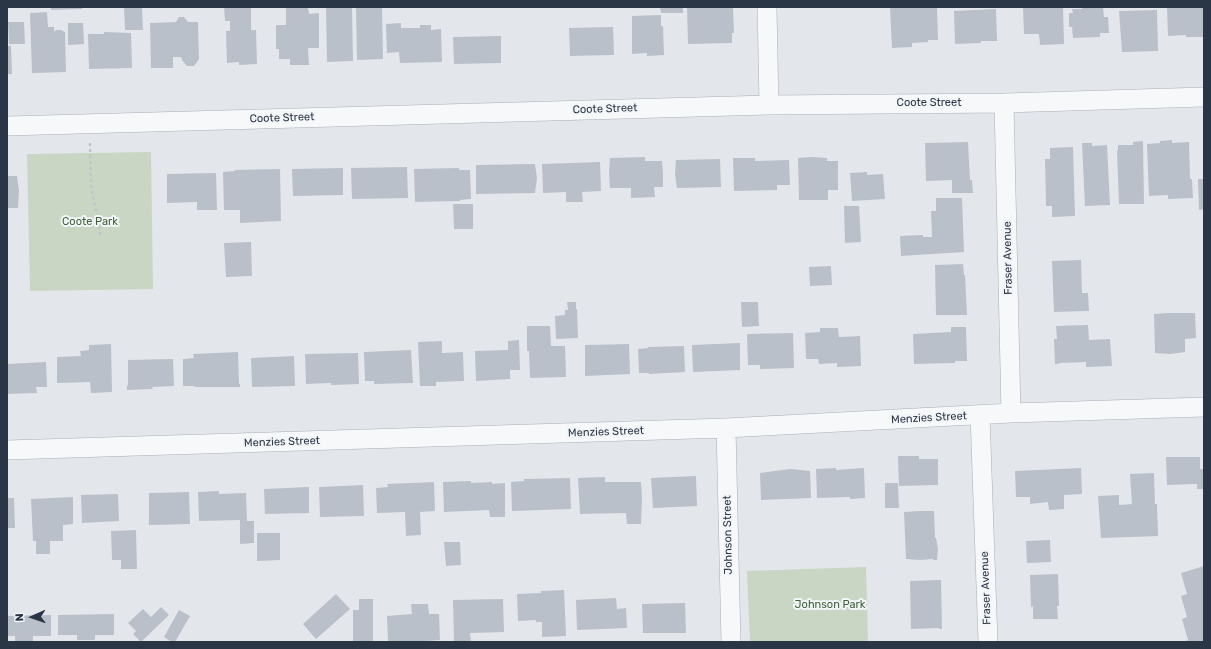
<!DOCTYPE html>
<html>
<head>
<meta charset="utf-8">
<style>
  body { margin:0 }
  #map { position:relative; width:1211px; height:649px; overflow:hidden; background:#e3e7ec; font-family:Rubik,sans-serif }
  canvas { display:block }
  .frame { position:absolute; inset:0; border:8px solid #2a3545; pointer-events:none }
  .north { position:absolute; left:12px; top:597px; width:40px; height:40px; -webkit-text-stroke:3px #f3f6f9; paint-order:stroke; rotate:268deg; font-size:11px; font-weight:700; line-height:16px; text-align:center; color:#2a3545 }
  .north::after { content:''; display:block; margin:auto; width:14px; height:18px; background:#2a3545; clip-path:polygon(50% 0,100% 100%,50% 72%,0 100%) }
</style>
</head>
<body>
<div id="map">
<canvas width="1211" height="649"></canvas>
<div class="frame"></div>
<div class="north">N</div>
</div>
<script>
const c = document.querySelector('canvas').getContext('2d');
c.lineJoin = 'round';
function fill(path, color) { c.fillStyle = color; c.fill(path, 'evenodd'); }
function stroke(path, color, width, dash) { c.strokeStyle = color; c.lineWidth = width; c.lineCap = dash ? 'butt' : 'round'; c.setLineDash(dash || []); c.stroke(path); }
function write(font, color, halo, rows, align = 'center') {
  c.font = font + ' Rubik,sans-serif'; c.lineWidth = 4; c.setLineDash([]); c.textBaseline = 'middle'; c.strokeStyle = halo; c.fillStyle = color; for (const [text, x, y, turn = 0] of rows) {
    c.save(); c.translate(x, y); c.rotate((+turn || 0) * Math.PI / 180); c.textAlign = isNaN(turn) ? turn : align; if (halo) c.strokeText(text, 0, 0); c.fillText(text, 0, 0); c.restore();
  }
}
const green = new Path2D(`
  M151,152L153,289L30,291L27,154Z
  M866,567L868,642H750L747,571Z`);
const building = new Path2D(`
  M51,7H82V9L51,10Z
  M124,7H142L143,30H125Z
  M224,7H251V30H256L257,64L239,65V62L227,63L226,31H230V21H225Z
  M286,7H308L309,14L319,13V48H308L309,65H290V59H279V49H276V25H286Z
  M326,7H352L353,61L327,62Z
  M356,7H382L383,59L357,60Z
  M660,7H683V13H661Z
  M687,7H733L734,33H732V43L688,44Z
  M890,7L937,8L938,40H928V42L912,43V47L892,48Z
  M1023,7H1063L1064,44L1040,45L1039,34H1024Z
  M1082,7H1103L1104,17H1108L1109,33H1100V37L1073,38L1072,27H1069V13H1073L1072,9H1082Z
  M1167,7H1204V37H1186V35L1168,36Z
  M996,9L997,41H981V43L955,44L954,11Z
  M1157,10L1158,51L1122,52L1119,11Z
  M47,12L48,27H54V32L56,30H61L65,32L66,72L32,73L30,13Z
  M661,15V26H663L664,55L647,56V53L632,54V16Z
  M179,17H184L188,22H198L199,59L194,66H187L182,60L181,57H173V68H151L150,23L176,22Z
  M8,22H24L25,44H9Z
  M68,23H83L84,44L68,45Z
  M401,23V28H420V25H431V30L441,29L442,62L400,63L399,52L387,53L386,24Z
  M613,27L614,55L570,56L569,28Z
  M104,32L131,33L132,68L89,69L88,34H104Z
  M501,36V63L454,64L453,37Z
  M7,46H11L12,74H7Z
  M1172,140V143L1189,142L1190,179H1192L1193,198L1168,199V195L1149,196L1147,144L1160,143V141Z
  M1143,141L1144,204H1119L1117,150H1118V145H1133V142Z
  M968,142L970,180H972L973,193H952V180L926,181L925,143Z
  M1082,143H1092V146L1107,145L1110,205L1085,206Z
  M1073,147L1075,216L1052,217V206H1046L1045,159H1050V148Z
  M645,157V161H662L663,174V187H654L655,197L631,198V188H610L609,173L610,158Z
  M813,157L827,158V161H838V190H828V200H799L798,158Z
  M733,158H755V161L789,160L790,185H777V190L734,191Z
  M720,159L721,187L677,188L675,174L676,160Z
  M600,162L601,191L582,192L583,202H566V192L543,193L542,164Z
  M535,164L537,178L535,193L476,194V165Z
  M407,167L408,198L352,199L351,168Z
  M343,168V195L293,196L292,169Z
  M459,168V170H470L471,199L460,200V201L415,202L414,169Z
  M280,169L281,221L240,223V210H224L223,172L235,171V170Z
  M867,172V175L883,174L885,199L852,201L850,173Z
  M216,173L217,210H197V202L167,203V174Z
  M7,176H17L19,191L18,208H7Z
  M1198,179H1204V209L1199,210Z
  M936,198H962L964,252L901,256L900,236L923,235V237H932L931,211H936Z
  M453,204H473V229H454Z
  M844,206H859L861,242L845,243Z
  M251,242L252,276L226,277L224,243Z
  M1081,260L1082,293H1088L1089,311L1054,312L1052,261Z
  M963,264L964,275H965L967,315H936L935,265Z
  M831,266L832,285L810,286L809,267Z
  M567,302H576V309H577L578,338L556,339L555,316L565,315V310H568Z
  M741,302H758L759,326L742,327Z
  M1168,313H1195L1196,338L1185,339V352L1170,354L1155,353L1154,314Z
  M1088,325L1089,340L1110,339L1112,366L1086,367V362L1059,363V364H1055L1054,339H1057L1056,326Z
  M527,326H550L551,346H565L566,377L530,378L529,351H527Z
  M951,327H966L967,361H955V363L914,364L913,334L951,332Z
  M820,328H838L839,337L860,336L861,366L837,367V363L819,364L818,359H806L805,333L820,332Z
  M793,333L794,368L760,369V365H748L747,334Z
  M519,340L520,370H510V379L476,381L475,351L508,350V341Z
  M442,341V353L463,352L464,381L436,382V386H420L418,342Z
  M740,343V370L693,372L692,345Z
  M111,344L112,392L91,393L90,382L57,383V357L81,356L80,351L89,350V345Z
  M629,344L630,374L585,376V345Z
  M684,346L685,372L649,374V373H639L638,349L648,348V347Z
  M411,350L413,383L374,384V381H365L364,352Z
  M238,352L239,384H240V387H195V386H183V359L194,358L193,354Z
  M358,353L359,384L331,385V383L306,384L305,354Z
  M294,356L295,386L252,387L251,358Z
  M173,359L174,386L152,387L153,389L127,390V386L128,385V360Z
  M46,362L47,387H36L37,393L7,394V364Z
  M898,456H919V459H938V485L899,486Z
  M1166,457H1200V469H1204V489H1197V484L1167,485Z
  M836,468V470L864,468L865,498L850,499V497L817,498L816,469Z
  M1081,468L1082,494L1064,495V509L1049,510L1048,502L1030,504V497H1016L1015,471Z
  M790,469L810,471L811,498L761,500L760,473Z
  M1154,473L1155,504H1157L1158,536L1101,538L1098,496L1119,495V505L1132,504L1130,474Z
  M696,476L697,506L653,508L651,478Z
  M605,477V482H641L642,498L641,524H627L626,513L580,514L578,478Z
  M570,478L571,509L512,511L511,482L524,481V479Z
  M471,481V483L492,482V484L505,483V517H490L489,510L444,512L443,482Z
  M434,482L435,511L420,512L421,535L406,536L405,512L377,513L376,488L388,487L387,484Z
  M885,483H898L899,508H885Z
  M363,485L364,516L320,517L319,487Z
  M309,487V513L265,514L264,489Z
  M219,491V494L246,493L247,521H254V543L240,544V520L199,521L198,492Z
  M189,492L190,524L149,525V493Z
  M118,494L119,521L82,523L81,495Z
  M73,497V524L63,525V541H50V554H36V541H33L31,499Z
  M7,498H14L15,528H7Z
  M919,511H934L935,538H936L938,549L937,560H933V559L920,560L906,559L904,512Z
  M136,530L137,569H121V560H112L111,531Z
  M257,533H280V560L257,561Z
  M1050,540L1051,562L1027,563L1026,541Z
  M444,542H460L461,565L446,566Z
  M1204,566V642H1183L1188,640L1182,619L1187,617L1181,596L1187,594L1181,573Z
  M1058,574L1059,606H1057L1058,619H1033V606L1031,607L1030,575Z
  M941,580L942,629H939V628L911,629L910,581Z
  M564,590L566,636L542,637V622H536V620L518,621L517,594L541,593V591Z
  M336,594L350,609L316,639L303,624Z
  M616,598L617,609L626,608L627,628L577,630L576,600Z
  M359,599H373V642H353V610H359Z
  M503,599L504,632L470,633L471,642H454L453,600Z
  M685,603L686,633H643L642,604Z
  M411,604H428L429,614H439L440,640L416,642H388L387,616L412,614Z
  M161,607L169,615L141,642L133,634L136,631L128,623L143,609L151,617Z
  M179,610L190,616L175,642H172L164,637Z
  M114,614V635H95V640H77V635H58V615Z
  M51,615V636H33V641H15V636H7V616Z`);
const path = new Path2D(`
  M90,143L91,186L101,237`);
const minor = new Path2D(`
  M767,7L769,105
  M1004,103L1011,413
  M7,126L769,105L1004,103L1204,97
  M980,415L988,642
  M726,428L731,642
  M7,450L726,428L1011,413L1204,407`);
const streetNames = [
  ["Coote Street",929,103],
  ["Coote Street",605,109,-2],
  ["Coote Street",282,118,-2],
  ["Fraser Avenue",1008,258,-91],
  ["Menzies Street",929,418,-3],
  ["Menzies Street",606,432,-2],
  ["Menzies Street",282,442,-2],
  ["Johnson Street",728,535,-91],
  ["Fraser Avenue",986,588,-92]
];
const parkNames = [
  ["Coote Park",90,222],
  ["Johnson Park",830,605]
];
fill(green, '#c9d6c4');
fill(building, '#bac0ca');
stroke(minor, '#a8aeb7', 20);
stroke(path, '#c1c5cb', 2.5, [3, 3]);
stroke(minor, '#f6f8fa', 19);
write('11px', '#2a3545', '#f3f6f9', streetNames);
write('11px', '#406236', '#f3f6f9', parkNames);
</script>
</body>
</html>
